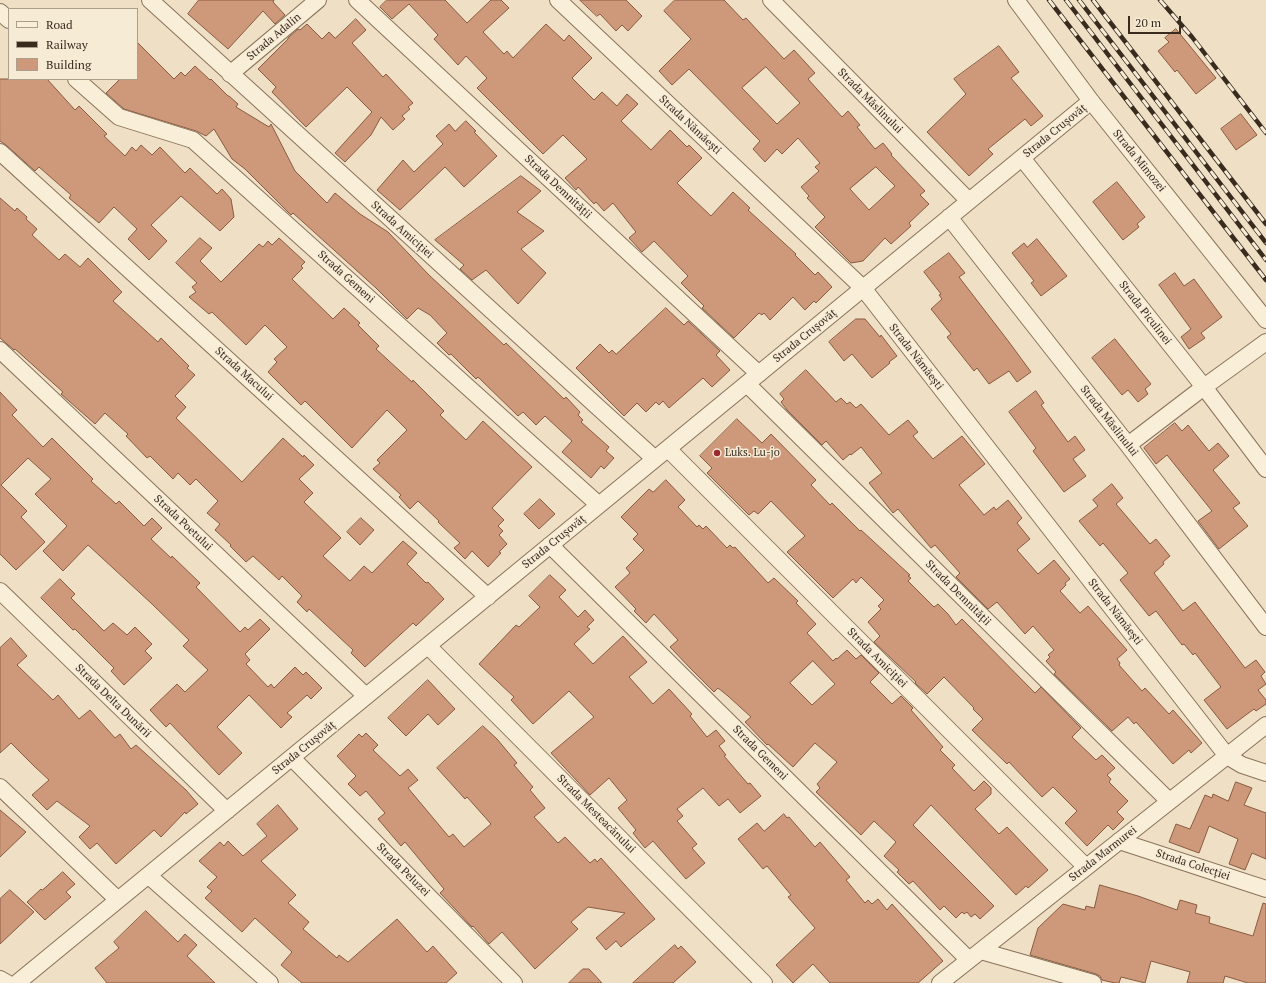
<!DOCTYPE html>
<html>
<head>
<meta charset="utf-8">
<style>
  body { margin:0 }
  #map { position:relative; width:1266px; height:983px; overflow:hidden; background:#efe0c5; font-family:"PT Serif",serif }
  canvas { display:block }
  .legend { position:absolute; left:8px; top:8px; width:130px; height:72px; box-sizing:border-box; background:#f6ebd5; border:1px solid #ab9e8c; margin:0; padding:5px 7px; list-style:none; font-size:12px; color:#3a2b1f }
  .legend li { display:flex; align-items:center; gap:8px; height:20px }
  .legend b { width:20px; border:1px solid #ab9e8c }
  .scale { position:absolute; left:1128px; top:16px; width:53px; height:18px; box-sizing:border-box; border:2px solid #3a2b1f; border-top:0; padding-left:5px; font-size:12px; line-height:14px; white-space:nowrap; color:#3a2b1f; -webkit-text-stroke:3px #f6ebd5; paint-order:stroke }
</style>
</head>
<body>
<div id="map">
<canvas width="1266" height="983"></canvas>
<ul class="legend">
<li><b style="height:5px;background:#f9eed8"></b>Road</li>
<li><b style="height:5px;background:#3a2b1f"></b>Railway</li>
<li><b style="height:11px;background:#cd997a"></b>Building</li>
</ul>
<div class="scale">20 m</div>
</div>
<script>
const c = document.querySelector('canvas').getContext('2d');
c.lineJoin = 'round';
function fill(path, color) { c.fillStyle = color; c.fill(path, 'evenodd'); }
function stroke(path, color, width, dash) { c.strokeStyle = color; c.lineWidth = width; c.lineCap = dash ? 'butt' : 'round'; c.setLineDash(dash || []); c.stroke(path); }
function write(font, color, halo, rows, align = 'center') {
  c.font = font + ' "PT Serif",serif'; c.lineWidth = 3; c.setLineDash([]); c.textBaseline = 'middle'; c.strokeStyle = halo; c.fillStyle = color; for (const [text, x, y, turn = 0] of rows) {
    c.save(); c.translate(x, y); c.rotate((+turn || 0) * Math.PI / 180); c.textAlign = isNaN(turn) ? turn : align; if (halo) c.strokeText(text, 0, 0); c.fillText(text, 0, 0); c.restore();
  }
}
const building = new Path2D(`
  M199,0H274L273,2L285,15L275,24L263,11L228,49L188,14Z
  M387,0H445L467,23L491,0H501L509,8L483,32L504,54L507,51L513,58L546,24L564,41L569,35L592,58L572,78L594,100L602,92L617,106L627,94L638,104L621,121L651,150L670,130L687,147L689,145L702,158L677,183L691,197L711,216L733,192L750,208L748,210L796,254L795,255L815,275L818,272L832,287L816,303L814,301L805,310L793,297L770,320L764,313L762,315L759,313L734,338L702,308L704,306L681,283L688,276L654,241L642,252L629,238L636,232L613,203L604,211L596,202L594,204L578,187L576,190L565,178L587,159L563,135L543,154L477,88L487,78L466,56L458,65L434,39L438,35L409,4L392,19L380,7Z
  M580,0H626L642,16L628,31L622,25L616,31L600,14L597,16Z
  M675,0H724L743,20L746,18L784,59L794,50L815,73L808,79L842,117L848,111L860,125L857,127L875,149L883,143L892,154L891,155L925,191L920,195L929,204L909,223L911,226L891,244L885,238L863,261L851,263L815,227L825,217L807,198L809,196L801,187L819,171L815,167L820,163L798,138L782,154L777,149L765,162L753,149L760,141L689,69L672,85L659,71L691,39L664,11ZM766,67L800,103L777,124L742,88ZM876,167L895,186L869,210L850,189Z
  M356,19L366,30L352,43L383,77L386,74L413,103L408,107L410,109L402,116L405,119L393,130L381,117L371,135L345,162L335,153L372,112L347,87L306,127L272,92L276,87L258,69L288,39V38L298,29L300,30L307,24L322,39L329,32L335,38Z
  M1176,29L1216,78L1196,94L1177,70L1175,72L1158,51L1169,42L1165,38Z
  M137,42L174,79L181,72L185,76L195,66L210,80L211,79L228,96H229L238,104L236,107L269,127L271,124L295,171L327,203L335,193L360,214L388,232L429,275L504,345L506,343L564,399L566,397L580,412L578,415L583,420L581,422L609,447L606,451L614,458L604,469L601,466L591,478L562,452L572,441L560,430L545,416L536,425L523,412L518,416L478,377L476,379L451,354L449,355L437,343L447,333L430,315L418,308L407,319L376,288L293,213L291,215L245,169L232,159L214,129L206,136L196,131L124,109L106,93L120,79H137Z
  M999,46L1019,72L1011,78L1043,116L1031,126L1025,119L988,149L993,154L969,176L927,132L966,94L954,79Z
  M0,79H47L75,110L79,106L107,134L104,136L125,156L132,147L136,151L141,145L152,155L160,147L185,173L190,168L217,194L222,189L231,199L234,217L220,231L181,196L151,225L167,241L149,260L128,239L137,229L114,207L99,223L69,198L71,195L39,167L35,171L6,145L0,141Z
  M1241,114L1257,135L1236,150L1221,129Z
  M466,121L476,131L474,132L497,156L464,187L445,167L400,210L377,190L403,160L414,172L443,144L436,136L449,124L455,131Z
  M521,176L541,191L517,212L544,231L521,249L546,273L518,304L486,270L472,280L460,269L464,265L435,240Z
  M1117,182L1145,217L1137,224L1139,227L1123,240L1093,202Z
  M0,198L15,211L17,208L27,217L26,219L37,229L32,235L59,260L65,254L80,267L88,258L122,292L113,301L158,342L161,338L189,366L187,368L195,375L175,396L186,407L176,418L242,482L283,438L303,457L304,455L314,465L299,479L313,493L304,502L341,538L323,556L350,581L364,566L372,573L403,541L417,553L407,564L426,583L428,582L444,599L416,626L413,623L365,667L351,653L353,650L309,609L307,612L297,602L302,596L282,576L279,580L253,556L246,562L230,546L231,545L215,530L220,524L207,513L218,501L196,479L190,485L178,473L173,479L150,456L147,458L126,436L128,434L105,413L95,424L61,394L63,392L15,349L14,350L0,338Z
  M200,238L212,248L200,261L221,282L259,244L263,247L268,241L272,245L279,238L305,262L301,266L303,268L292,279L333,319L344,308L360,323L358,325L379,346L376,349L412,382L413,380L444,411L440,415L466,440L483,421L532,467L492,508L504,520L498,526L503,531L499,535L507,544L499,552L501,553L488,567L472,551L465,559L454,548L460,543L438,522L439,521L418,501L410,509L399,497L401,495L373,469L380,463L377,460L407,430L387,410L352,448L305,401L301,405L268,372L277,362L274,359L287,347L265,325L246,345L212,312L209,314L189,297L196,292L192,287L197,283L176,263Z
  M1037,239L1067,276L1041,296L1031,283L1034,281L1012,253L1024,243L1027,247Z
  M949,253L965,273L959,277L1009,342L1031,372L1017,382L1009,371L989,384L977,368L974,371L947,337L951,334L931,309L942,299L939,295L941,294L924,272Z
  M1175,273L1184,286L1194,279L1222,317L1201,333L1205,338L1189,349L1181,337L1191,329L1159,285Z
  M666,308L684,325L688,321L720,351L716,355L730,370L712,387L703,378L669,408L663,401L659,405L656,402L646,412L637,403L624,416L576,368L600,344L609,353L612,350L616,354Z
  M856,319H865L880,337L881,335L897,356L889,362L890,363L872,378L852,354L844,361L829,342Z
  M1115,339L1151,384L1145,389L1148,394L1138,402L1128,390L1122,395L1092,358Z
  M806,370L836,402L841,398L847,404L850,402L856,408L861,404L889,435L908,420L918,432L913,436L933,459L962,436L985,464L959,485L984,515L994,507L996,510L1008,500L1022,518L1017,523L1030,539L1017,550L1038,574L1054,560L1070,579L1065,583L1066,585L1060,591L1080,613L1088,606L1127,650L1117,659L1120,663L1119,665L1142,691L1145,688L1169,714L1173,710L1202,743L1191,753L1189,750L1173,764L1136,722L1134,724L1128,717L1112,731L1054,674L1056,672L1046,661L1050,657L1048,655L1054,650L1033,626L1025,634L997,602L988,609L956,577L960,573L935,545L931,548L898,509L893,513L869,483L882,473L861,447L851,455L850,454L843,460L826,441L822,445L787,410L781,402L784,399L780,394Z
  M1036,391L1044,403L1041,405L1068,442L1075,436L1085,450L1073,459L1086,476L1064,492L1033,451L1036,448L1009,412Z
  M0,392L17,410L12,415L43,447L52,438L93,479L91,481L116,504L119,501L144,526L152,518L162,528L151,539L171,558L172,556L200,583L196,587L240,632L245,627L248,630L260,619L270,629L245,654L250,660L246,664L268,687L271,684L274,688L295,667L303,675L306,672L322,688L311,699L307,695L287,713L292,717L281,728L249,695L217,727L242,753L219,775L170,723L166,727L150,710L177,684L185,692L208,670L183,646L189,640L152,604L88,545L63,571L43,551L67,526L35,494L51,479L28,458L1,485L27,511L21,517L45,542L16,570L0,554Z
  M737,419L762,443L771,434L816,480L811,485L830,505L832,503L860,531L861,530L910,575L908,576L911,578L908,581L934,607L938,604L948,614L956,625L962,619L1035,693L1041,687L1081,728L1072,737L1096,760L1102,755L1115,768L1107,775L1111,779L1109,782L1128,801L1117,812L1124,819L1113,830L1108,825L1087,846L1065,823L1077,811L1053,787L1042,797L1009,762L1007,764L972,730L983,719L973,709L974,708L944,677L927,694L915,683L916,682L874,642L880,636L868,622L881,609L878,606L884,600L861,577L856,583L853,579L833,598L787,552L805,536L771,501L758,514L754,511L749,515L707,473L712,468L700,456Z
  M1175,423L1182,431L1188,425L1209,451L1218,443L1229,456L1213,470L1240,503L1233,508L1248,526L1219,549L1198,521L1212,511L1167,455L1156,464L1144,448Z
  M666,480L685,500L678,507L697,527L699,525L703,529L706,526L727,548L730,545L733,548L735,547L768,583L774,578L798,601L796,603L816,624L807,633L833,661L836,658L837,659L847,650L856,659L861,655L879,673L870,682L892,704L901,696L913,708L911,710L943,747L940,750L955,765L952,768L974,791L984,781L991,788V794L975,809L999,834L1007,827L1048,870L1028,888L1026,886L1016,895L931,805L913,825L994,906L980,919L975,914L971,917L967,912L964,914L962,912L956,918L944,906L940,910L913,881L909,884L897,872L899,870L884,856L896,842L874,821L861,835L816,792L820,788L817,784L837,762L815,743L793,767L768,744L767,745L745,722L751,717L728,696L718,688L714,692L691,669L670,647L678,640L654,614L646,623L634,611L636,609L615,587L630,573L626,568L644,550L633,539L638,534L621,517L649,489L653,492ZM813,661L835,684L812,705L790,683Z
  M1112,484L1123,498L1116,504L1150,544L1156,539L1170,556L1163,562L1164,564L1154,573L1183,611L1195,602L1245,668L1256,660L1265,672L1261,676L1266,684L1258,690L1266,700V704L1256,711L1254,709L1227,729L1204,700L1221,687L1195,653L1193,655L1184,644L1182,645L1156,611L1149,616L1120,580L1128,573L1103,543L1100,546L1079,521L1098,506L1093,500Z
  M540,499L555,514L539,529L524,514Z
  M361,518L374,530L360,545L347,532Z
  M550,575L566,590L559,597L578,617L585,610L594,620L587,627L590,629L574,644L593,664L623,636L647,662L629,677L653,704L669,689L692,714L690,716L707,737L716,730L725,741L719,746L726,755L724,756L748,784L750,783L761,796L740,813L728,799L719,806L703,788L677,809L683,816L677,821L697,844L692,848L705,863L686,879L653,841L645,848L633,833L636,830L618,808L627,800L609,778L590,795L551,753L594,717L569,691L533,724L511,700L514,697L479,664L516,625L519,627L540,607L529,596Z
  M60,579L75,594L71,598L104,631L113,623L127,635L135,627L152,644L145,651L152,658L124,685L111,671L114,668L75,629L73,630L41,598Z
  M11,638L27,656L17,665L53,700L58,695L79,719L90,710L115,738L120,734L131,749L136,745L186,790L198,804L186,814L185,812L161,837L154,830L116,864L97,843L90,849L79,837L90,826L57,801L47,810L32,795L49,780L34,766L11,743L0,753V648Z
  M428,680L455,709L438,725L428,714L406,736L388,718Z
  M483,726L497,739L517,763L514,765L533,787L530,790L545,808L534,817L558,843L565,837L590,863L595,859L597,862L601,858L655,919L621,947L616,941L606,950L596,938L625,913L588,907L571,922L578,929L535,969L502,932L489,944L473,926L472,927L440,893L444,889L405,842L401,846L378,819L385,813L366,791L360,796L348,784L356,776L337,756L359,734L362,737L366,733L378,745L373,750L400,776L408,769L418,780L408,788L449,837L453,834L464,847L491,824L467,797L465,799L437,768Z
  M1236,782L1252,788L1244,805L1266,813V859L1252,853L1245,870L1229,864L1238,839L1209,826L1199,853L1169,842L1176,824L1190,829L1205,795L1212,798L1213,794L1228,801Z
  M278,805L298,829L261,861L296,895L288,903L309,922L303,929L337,958L339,955L348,962L397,919L427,952L433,946L457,973L446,983H302L281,965L292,952L255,918L242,932L205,898L212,891L207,887L217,877L199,861L220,842L224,846L228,841L243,856L267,836L257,824Z
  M0,810L26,832L0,857Z
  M784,814L787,818L789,817L815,847L820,842L850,877L846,880L865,903L868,900L872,904L878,899L887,910L892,904L943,961L918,983H830L813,964L793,983L776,965L815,928L788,897L791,895L767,866L763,869L738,839L757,823L764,831Z
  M63,872L75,884L66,892L71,897L45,920L27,902L41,889L42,890Z
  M1100,885L1138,896L1177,910L1180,900L1197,905L1195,913L1210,917L1209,923L1253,936L1263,903L1266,904V983H1248L1225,976L1223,983H1187L1190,972L1151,961L1145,983L1121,977L1119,983H1115L1102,980L1100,976L1096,974L1030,955L1038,928L1063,904L1085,910L1086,906L1094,908Z
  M10,890L34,912L0,944V899Z
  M146,911L178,942L185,934L197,945L187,956L215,983H107L95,968L119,948L114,942Z
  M675,945L678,949L681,946L696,962L673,983H633Z
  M583,969H589L602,983H569Z`);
const street = new Path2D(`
  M150,0L655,459
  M357,0L759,374
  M558,0L863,288L1227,756L1242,765L1266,773
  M771,0L969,201
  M1016,0L1091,101L1266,320
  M0,12L9,20
  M230,74L318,0
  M76,79L119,117L193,140L599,505
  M0,152L488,597
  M1022,158L1204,387L1266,469
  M949,217L1128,445L1266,627
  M0,350L366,696
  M747,384L1169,801
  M1128,445L1204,387L1266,342
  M668,449L1086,867
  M550,545L969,960
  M0,591L227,811
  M428,646L764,983
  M292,758L514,983
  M0,787L118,900
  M1119,841L1266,889
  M149,876L270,983
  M981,951L1093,983
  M0,979L7,983
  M17,983L1091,101
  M940,983L1266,725`);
const rail = new Path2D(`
  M1049,0L1266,280
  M1066,0L1266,260
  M1079,0L1266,243
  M1093,0L1266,224
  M1160,0L1192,37L1266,133`);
const markers = [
  [717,453,4,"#9a2a30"]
];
const streetNames = [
  ["Strada Adalin",274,37,-40],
  ["Strada Măslinului",870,101,45],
  ["Strada Nămăești",690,125,43],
  ["Strada Crușovăț",1055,131,-39],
  ["Strada Mimozei",1139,161,51],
  ["Strada Demnității",558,187,43],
  ["Strada Amiciției",402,230,42],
  ["Strada Gemeni",346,277,42],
  ["Strada Piculinei",1145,313,52],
  ["Strada Crușovăț",805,336,-39],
  ["Strada Nămăești",916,357,52],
  ["Strada Macului",244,374,42],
  ["Strada Măslinului",1109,421,52],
  ["Strada Poetului",183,523,43],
  ["Strada Crușovăț",554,542,-39],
  ["Strada Demnității",958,593,45],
  ["Strada Nămăești",1115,612,52],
  ["Strada Amiciției",877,658,45],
  ["Strada Delta Dunării",113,701,44],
  ["Strada Crușovăț",304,748,-39],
  ["Strada Gemeni",760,753,45],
  ["Strada Mesteacănului",596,814,45],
  ["Strada Marmurei",1103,854,-38],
  ["Strada Colecției",1193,865,18],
  ["Strada Peluzei",403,870,45]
];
const poiNames = [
  ["Luks. Lu-jo",725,453]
];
fill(building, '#cd997a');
stroke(building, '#895a40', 1);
stroke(street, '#8a725b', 18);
stroke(street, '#f9eed8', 16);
stroke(rail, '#3a2b1f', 4.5);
stroke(rail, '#f6ebd5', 3, [9]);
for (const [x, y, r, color] of markers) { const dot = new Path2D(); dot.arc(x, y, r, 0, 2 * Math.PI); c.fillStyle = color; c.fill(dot); stroke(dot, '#f6ebd5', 1.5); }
write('11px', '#3a2b1f', '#f6ebd5', streetNames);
write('11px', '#3a2b1f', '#f6ebd5', poiNames, 'left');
</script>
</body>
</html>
